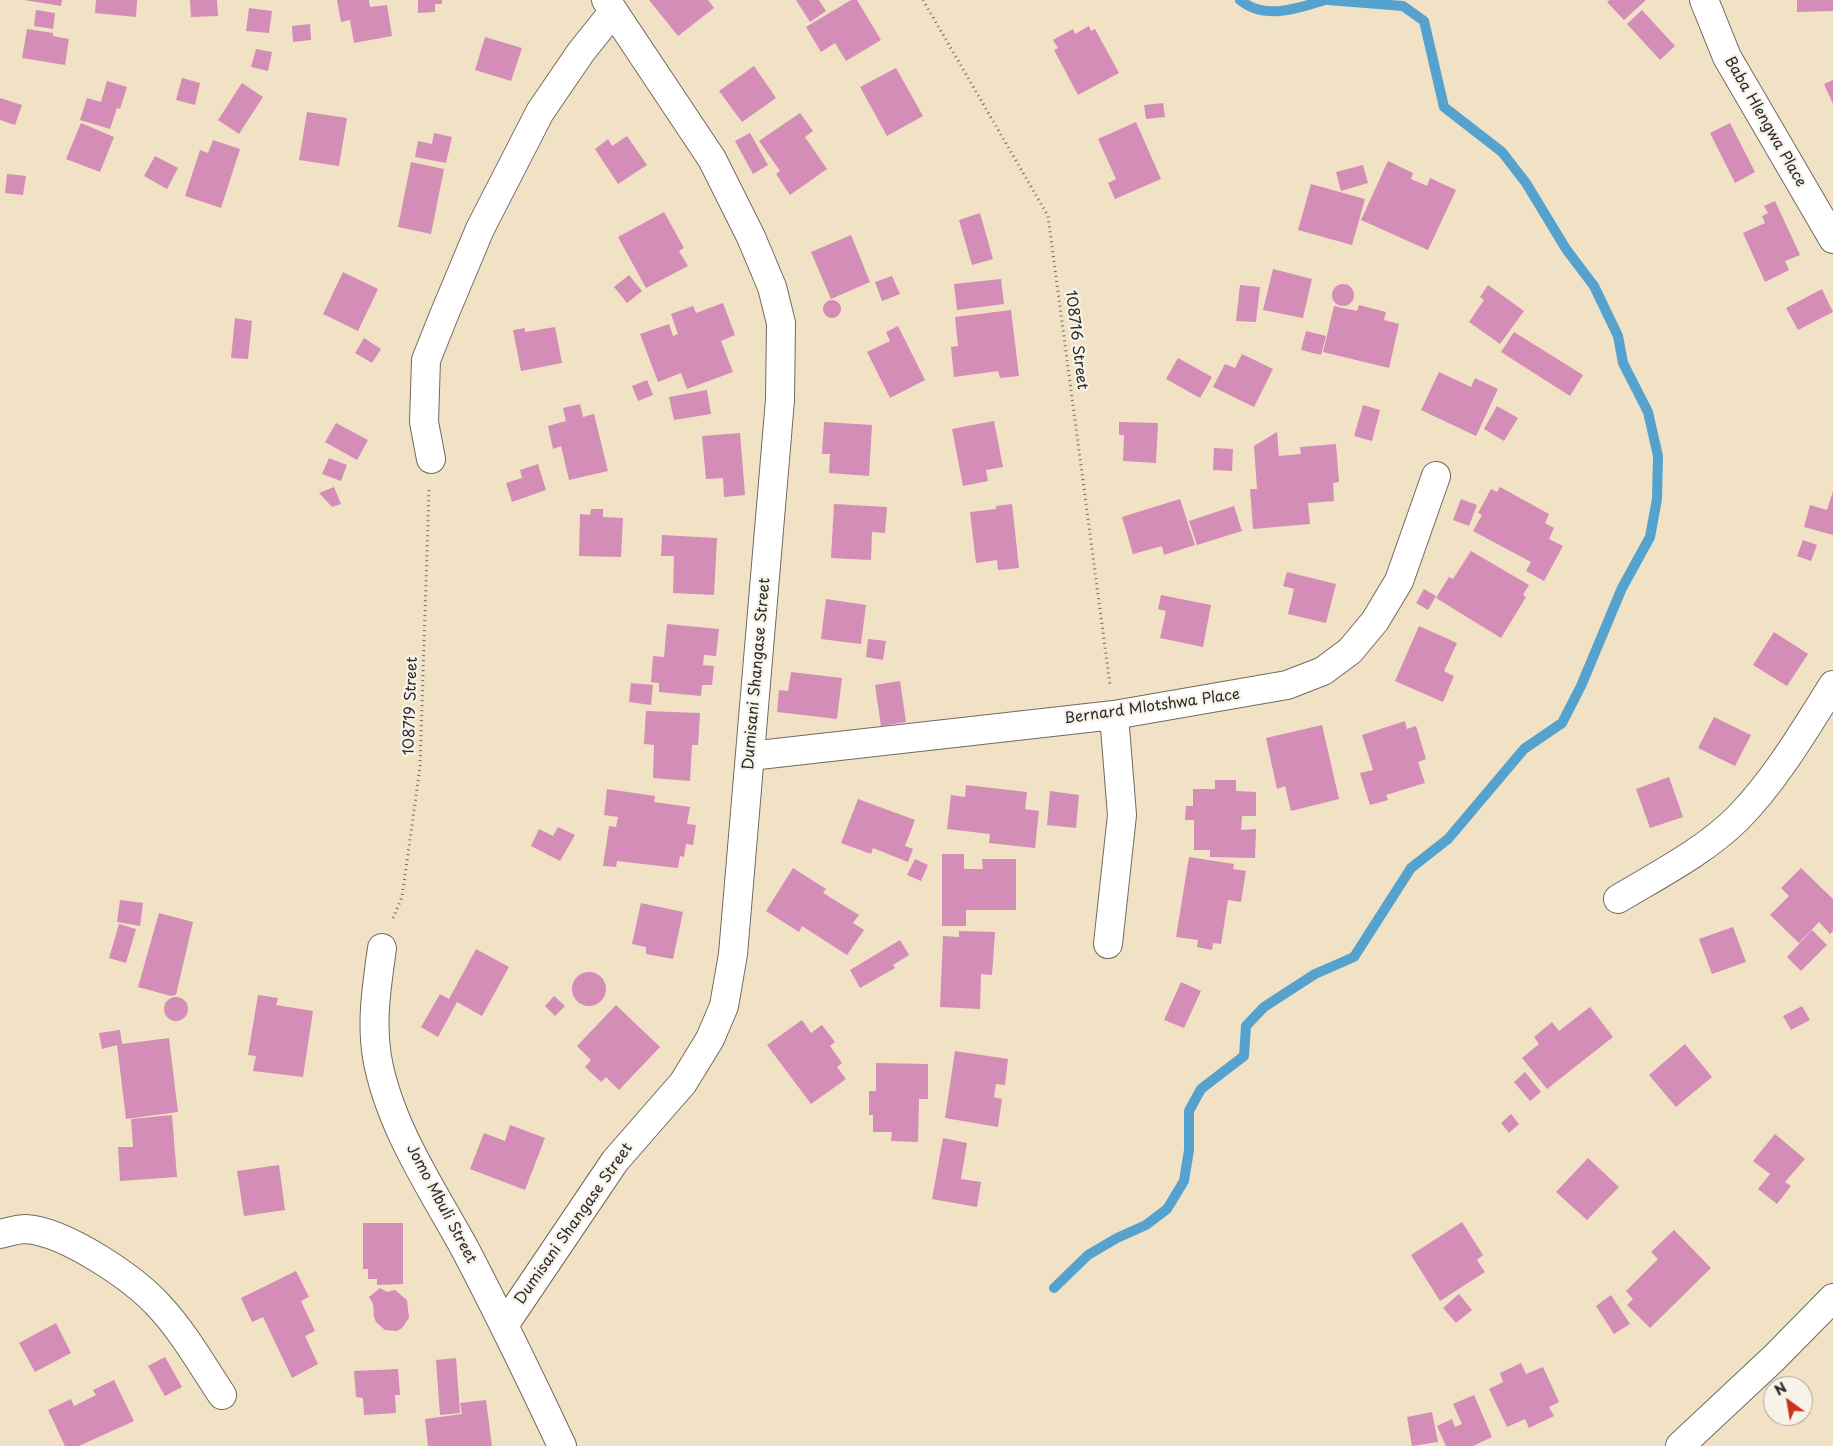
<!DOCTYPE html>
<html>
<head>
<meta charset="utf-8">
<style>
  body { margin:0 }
  #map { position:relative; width:1833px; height:1446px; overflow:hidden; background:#f1e2c6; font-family:"Playpen Sans",sans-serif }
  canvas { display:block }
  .north { position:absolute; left:1763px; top:1376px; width:50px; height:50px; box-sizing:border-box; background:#f7f3e8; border:1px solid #a5a39c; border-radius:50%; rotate:328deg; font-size:14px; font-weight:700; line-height:20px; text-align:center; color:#2b2b2b }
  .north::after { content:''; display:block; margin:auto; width:18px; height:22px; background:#c8321e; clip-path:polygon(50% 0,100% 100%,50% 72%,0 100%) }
</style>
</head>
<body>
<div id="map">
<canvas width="1833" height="1446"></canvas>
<div class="north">N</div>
</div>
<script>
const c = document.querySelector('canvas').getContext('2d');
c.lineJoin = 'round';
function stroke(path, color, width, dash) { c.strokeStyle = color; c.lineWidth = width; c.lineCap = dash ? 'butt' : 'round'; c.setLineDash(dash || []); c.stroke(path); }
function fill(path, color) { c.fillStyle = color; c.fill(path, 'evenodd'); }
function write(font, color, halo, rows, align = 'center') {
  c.font = font + ' "Playpen Sans",sans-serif'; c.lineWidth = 4.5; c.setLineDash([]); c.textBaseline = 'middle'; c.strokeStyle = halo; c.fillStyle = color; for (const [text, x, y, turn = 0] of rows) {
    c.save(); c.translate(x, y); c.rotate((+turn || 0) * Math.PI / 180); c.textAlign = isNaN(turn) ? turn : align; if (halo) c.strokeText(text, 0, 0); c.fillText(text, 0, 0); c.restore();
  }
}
const stream = new Path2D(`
  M1240,0C1265,21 1298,8 1325,0
  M1054,1288L1088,1255L1117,1238L1146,1225L1167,1209L1184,1181L1189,1150V1111L1201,1089L1244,1056L1246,1026L1264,1007L1315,974L1354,957L1411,868L1448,839L1524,749L1562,723L1581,686L1622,588L1650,537L1657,499L1658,456L1648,412L1623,363L1618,336L1594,286L1566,249L1526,183L1502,152L1444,107L1424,21L1403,6L1328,0`);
const building = new Path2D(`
  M24,0H62L61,6Z
  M96,0H137L136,17L95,13Z
  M190,0H217L218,16L191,17Z
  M337,0H369L370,7L387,5L392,36L354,43L350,20L341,22Z
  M418,0H442V4H435V12L418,13Z
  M649,0H708L714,8L678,36Z
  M796,0H819L826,11L810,22Z
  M851,0H857L881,40L846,61L835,43L821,52L806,27Z
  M1610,0H1646L1624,20L1607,2Z
  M1797,0H1833V11L1797,12Z
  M249,8L272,11L269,33L246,31Z
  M36,10L55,13L53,29L34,26Z
  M1642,10L1675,46L1660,60L1627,24Z
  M310,24L311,40L293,42L292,26Z
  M1089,26L1091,31L1095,29L1119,73L1078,95L1054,50L1058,48L1053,40L1073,29L1075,34Z
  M27,29L53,33V36L69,39L65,65L22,58Z
  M485,37L522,48L511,81L475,70Z
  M256,49L272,52L268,71L251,67Z
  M754,66L776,98L742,122L719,91Z
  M896,68L923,116L887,136L860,87Z
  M182,78L200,83L195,105L176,100Z
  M1833,80V104L1824,84Z
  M107,81L127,87L120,109L117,108L110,129L80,120L87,98L101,102Z
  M242,83L263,97L239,134L218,120Z
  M0,98L22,105L15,125L0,120Z
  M1163,103L1165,117L1146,119L1144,105Z
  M307,112L347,118L339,166L299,160Z
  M800,113L813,131L805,137L827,169L790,195L776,174L780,171L759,141Z
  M1136,122L1161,179L1115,199L1108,183L1116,179L1098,139Z
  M81,123L114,137L100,172L66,159Z
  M1730,123L1755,172L1735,183L1710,133Z
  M434,133L452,137L446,163L415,157L418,141L432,144Z
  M750,133L768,165L753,174L735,141Z
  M627,136L647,165L618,184L595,149L608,139L612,146Z
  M213,140L240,149L221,208L185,196L200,150L208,153Z
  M155,156L178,168L167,189L144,176Z
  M1388,161L1413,173L1411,179L1427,186L1430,178L1456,190L1428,250L1361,220Z
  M411,162L444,169L431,234L398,227Z
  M1363,165L1368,183L1341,191L1336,172Z
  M7,174L26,176L23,195L5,193Z
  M1311,184L1365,199L1352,245L1298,230Z
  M1775,201L1800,255L1785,261L1789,270L1765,282L1743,233L1765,223L1762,216L1768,213L1764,206Z
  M664,212L684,248L679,251L688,266L646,288L618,237Z
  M980,213L993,259L972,265L959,220Z
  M851,235L870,282L831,299L811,252Z
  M1273,269L1312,279L1303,318L1263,310Z
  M343,272L378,289L358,331L323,314Z
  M629,275L642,291L627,303L614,287Z
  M892,276L900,294L882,301L875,282Z
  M1001,279L1004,304L957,310L954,284Z
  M1332 295a11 11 0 1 1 22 0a11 11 0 1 1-22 0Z
  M1240,285L1260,287L1256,322L1236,321Z
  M1488,285L1524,311L1500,344L1469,322L1484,300L1480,297Z
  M1822,289L1833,312L1798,330L1786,308Z
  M823 309a9 9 0 1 1 18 0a9 9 0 1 1-18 0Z
  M723,303L735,335L721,341L733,372L687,389L681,373L658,382L640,334L669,324L673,336L678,334L671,314L693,306L696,313Z
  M1359,305L1386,312L1384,320L1399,324L1389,368L1323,352L1334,306L1357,311Z
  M1011,310L1019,376L1000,378L998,371L954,377L951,347L958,346L955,317Z
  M235,318L252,321L248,359L231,358Z
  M898,326L925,380L890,398L867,352L890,341L886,332Z
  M555,327L562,363L521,371L513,330L525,328V332Z
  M1306,331L1326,336L1321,355L1301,350Z
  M1514,332L1583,375L1570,396L1501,352Z
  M364,338L381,349L372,363L355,353Z
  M1242,354L1273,369L1254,407L1213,387L1225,364L1235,368Z
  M1178,358L1212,377L1200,398L1166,379Z
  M1439,372L1471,387L1475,378L1498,389L1476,436L1421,410Z
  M647,380L653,395L638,401L632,386Z
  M707,390L711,414L674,420L669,397Z
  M580,404L583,417L594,414L608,471L569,480L561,446L553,449L548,426L566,421L563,408Z
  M1363,405L1380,410L1372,441L1354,436Z
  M1497,406L1518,418L1504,441L1484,429Z
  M994,421L1003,467L986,470L988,481L963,486L952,429Z
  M824,422L872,425L869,476L829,473L830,454H822Z
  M1119,422L1158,423L1156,463L1123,461L1124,435H1119Z
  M336,423L368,440L357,460L325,442Z
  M1277,432L1279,456L1301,454L1300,447L1336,444L1339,482L1333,483L1334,501L1308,503L1310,524L1253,529L1250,489H1257L1254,446Z
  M740,433L745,495L724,497L723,478L706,479L702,436Z
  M1214,448L1233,449L1232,471L1213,470Z
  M329,458L347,465L341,481L322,474Z
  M538,464L546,490L512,502L506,483L522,478L520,470Z
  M334,487L341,504L332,507L319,493Z
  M1500,487L1549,514L1545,523L1554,528L1549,539L1563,546L1544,581L1526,571L1531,562L1473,531L1482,515L1478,513L1491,489L1497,492Z
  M1833,491V535L1804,527L1810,505L1827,510Z
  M1180,499L1195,545L1164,555L1162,546L1133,554L1122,517Z
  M1461,499L1477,505L1469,526L1453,520Z
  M834,504L887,507L885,533L872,532L871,560L831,558Z
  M1012,504L1019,568L998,570L997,560L976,563L970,512L996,509V506Z
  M1234,506L1242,531L1197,545L1189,521Z
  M591,509H603V517L623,518L621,557L579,556L580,514L590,515Z
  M662,535L717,538L714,595L673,593L674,556H661Z
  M1803,540L1817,545L1811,561L1797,556Z
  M1471,551L1529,585L1523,595L1526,597L1501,638L1436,598L1449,577L1453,579Z
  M1287,572L1336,584L1326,623L1288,614L1294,589L1283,586Z
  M1424,589L1436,596L1428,610L1416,603Z
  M1161,595L1211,605L1203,647L1160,638L1166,611L1158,609Z
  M826,599L866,605L861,644L821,639Z
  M667,624L719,629L716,656L704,655L703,665L714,666L712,685H702L701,696L659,692V683L651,682L653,656L664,657Z
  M1419,626L1457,643L1444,671L1454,676L1443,702L1395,681Z
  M1774,632L1808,654L1787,686L1753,665Z
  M868,639L886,641L883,660L866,657Z
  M791,672L842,678L837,719L777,712L779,690L788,691Z
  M900,681L906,722L881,726L875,685Z
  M631,683L653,685L651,705L629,702Z
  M646,711L700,713L698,745H692L690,781L653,778L654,745L644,744Z
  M1714,717L1751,735L1735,766L1698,748Z
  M1405,721L1407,729L1416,726L1426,759L1418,762L1425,783L1386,795L1388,800L1370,805L1360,773L1373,770L1362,735Z
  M1322,725L1339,799L1291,811L1285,786L1277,789L1266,738Z
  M1669,777L1683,817L1650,828L1636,789Z
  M1215,780H1236V791L1256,792V816H1242L1241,830L1256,829L1255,858L1210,857V850H1194V820H1185L1186,806H1193V789H1215Z
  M966,785L1027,792L1025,809L1039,811L1035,848L989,843L990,834L947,829L951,795L965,797Z
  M607,789L655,796L654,802L690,807L687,824L696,825L693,845L686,844L684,857L680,856L678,868L617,861L616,867L603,866L609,826L616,827L618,817L604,815Z
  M1050,791L1079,795L1076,828L1047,825Z
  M858,799L915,820L905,846L913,849L908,862L873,848L871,854L841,843Z
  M558,827L575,835L560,861L531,846L539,829L553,836Z
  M942,854H964V869H983L982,859H1016V910H966V926H942Z
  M1189,857L1234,864L1233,869L1246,871L1241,902L1228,900L1221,944L1213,943L1212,950L1197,947L1198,940L1176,937Z
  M915,859L928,865L921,881L907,875Z
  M793,868L826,889L823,893L859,915L853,923L864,930L847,955L802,926L799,932L766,911Z
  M1801,868L1833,899V931L1830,934L1819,922L1799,943L1770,915L1789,896L1781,888Z
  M120,900L143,903L140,926L117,922Z
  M641,903L683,912L673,959L646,954V947L632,944Z
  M159,913L193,922L176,995L171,996L138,987Z
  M119,924L136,929L126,963L109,958Z
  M1733,927L1746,962L1712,974L1699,939Z
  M1812,930L1827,945L1801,971L1787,957Z
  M959,931L995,932L992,975L981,974L980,1009L940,1007L943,936L959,937Z
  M900,940L909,955L893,965L895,968L860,988L850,970Z
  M476,949L509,967L482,1016L457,1002L438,1037L421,1027L440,994L449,999Z
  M572 989a17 17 0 1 1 34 0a17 17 0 1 1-34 0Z
  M1181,982L1201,991L1184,1028L1164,1020Z
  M258,995L278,998L276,1005L313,1011L303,1077L253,1071L256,1056L248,1055Z
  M554,996L565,1006L555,1016L545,1006Z
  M164 1009a12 12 0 1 1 24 0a12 12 0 1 1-24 0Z
  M616,1005L660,1047L619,1090L606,1077L601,1082L585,1067L591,1060L577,1046Z
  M1802,1006L1810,1020L1791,1030L1783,1016Z
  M1590,1007L1613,1037L1547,1089L1522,1058L1539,1044L1534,1037L1552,1022L1559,1031Z
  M802,1020L811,1033L822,1025L835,1042L830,1046L842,1063L837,1067L846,1079L811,1104L767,1045Z
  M120,1030L122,1044L169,1038L178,1112L126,1119L117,1045L102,1049L99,1033Z
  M1685,1044L1712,1077L1676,1107L1649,1075Z
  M955,1051L1008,1059L1005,1085L996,1084L994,1097L1002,1099L998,1127L945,1118Z
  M876,1063L928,1064V1099H919L918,1142L891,1141L892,1132H873V1115H869V1091H876Z
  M1525,1072L1541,1092L1530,1101L1514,1082Z
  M1511,1114L1519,1124L1509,1133L1501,1123Z
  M172,1115L177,1177L120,1181L118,1147H133L131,1119Z
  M510,1125L545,1138L525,1190L470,1169L484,1133L505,1141Z
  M1775,1134L1805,1159L1785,1182L1791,1186L1777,1204L1758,1189L1770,1174L1753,1161Z
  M943,1138L967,1143L961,1179L981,1182L977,1207L932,1199Z
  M1588,1158L1619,1187L1587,1220L1556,1192Z
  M279,1165L285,1210L244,1216L237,1171Z
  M1462,1222L1483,1255L1477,1260L1485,1272L1440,1301L1411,1255Z
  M363,1223H403V1284L377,1285V1279H368V1269H363Z
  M1674,1230L1711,1268L1650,1328L1627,1305L1633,1299L1626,1291L1658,1259L1651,1252Z
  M296,1271L309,1297L301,1301L315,1331L305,1336L318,1364L292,1378L263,1317L252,1322L241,1298Z
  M380,1288L387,1292L395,1290L407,1300L409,1318L402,1328L397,1331L385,1330L376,1322L374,1317L373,1304L369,1297Z
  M1459,1294L1472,1310L1456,1323L1443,1308Z
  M1611,1295L1630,1324L1614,1334L1596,1306Z
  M56,1323L71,1353L35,1372L19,1343Z
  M165,1357L182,1387L165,1396L148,1366Z
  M456,1358L460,1413L440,1415L436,1360Z
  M1521,1363L1526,1374L1543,1367L1559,1402L1549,1407L1554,1416L1529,1428L1525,1419L1507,1427L1489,1389L1503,1382L1500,1373Z
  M398,1369L400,1395H395L396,1413L364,1415L363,1398L356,1397L354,1371Z
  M114,1380L134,1421L79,1446H65L48,1410L71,1399L74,1406L96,1395L93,1390Z
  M1474,1395L1492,1437L1473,1446H1446L1437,1426L1452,1419L1455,1427L1462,1424L1453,1404Z
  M486,1400L492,1446H428L425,1419L462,1414L460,1403Z
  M1432,1412L1438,1442L1412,1446L1407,1417Z`);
const path = new Path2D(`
  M923,0L1048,216L1110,685
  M393,918L402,897L420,767L429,490`);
const street = new Path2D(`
  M1704,0L1727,57L1833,239
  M431,459L424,422L426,360L444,315L480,229L540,112L581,52L613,12
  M750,756L1114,715L1287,685L1323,671L1350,651L1375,621L1399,581L1436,476
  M1618,899C1658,875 1705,851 1738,818C1776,779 1804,731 1833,685
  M1108,944L1122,815L1114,715
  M382,948C377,985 371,1020 377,1057C389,1126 432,1189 465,1249C499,1314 531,1380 562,1446
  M0,1234C8,1232 18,1229 26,1229C66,1232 134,1278 160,1307C184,1333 202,1365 222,1395
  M505,1324L615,1161L683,1083L710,1039L724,1006L733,954L780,400L781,323L772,287L751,237L712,159L606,0
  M1680,1446L1774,1358L1833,1298`);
const streetNames = [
  ["Baba Hlengwa Place",1765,122,60],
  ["108716 Street",1076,340,83],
  ["Dumisani Shangase Street",757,674,-85],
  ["108719 Street",411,706,-88],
  ["Bernard Mlotshwa Place",1152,707,-8],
  ["Jomo Mbuli Street",441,1204,62],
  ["Dumisani Shangase Street",574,1224,-55]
];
stroke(stream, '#56a2cf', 10);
fill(building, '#d38db6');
stroke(street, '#706b61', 30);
stroke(path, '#706b61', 3, [1, 4]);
stroke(street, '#fff', 28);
write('15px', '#2b2b2b', '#f7f3e8', streetNames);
</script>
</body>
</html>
